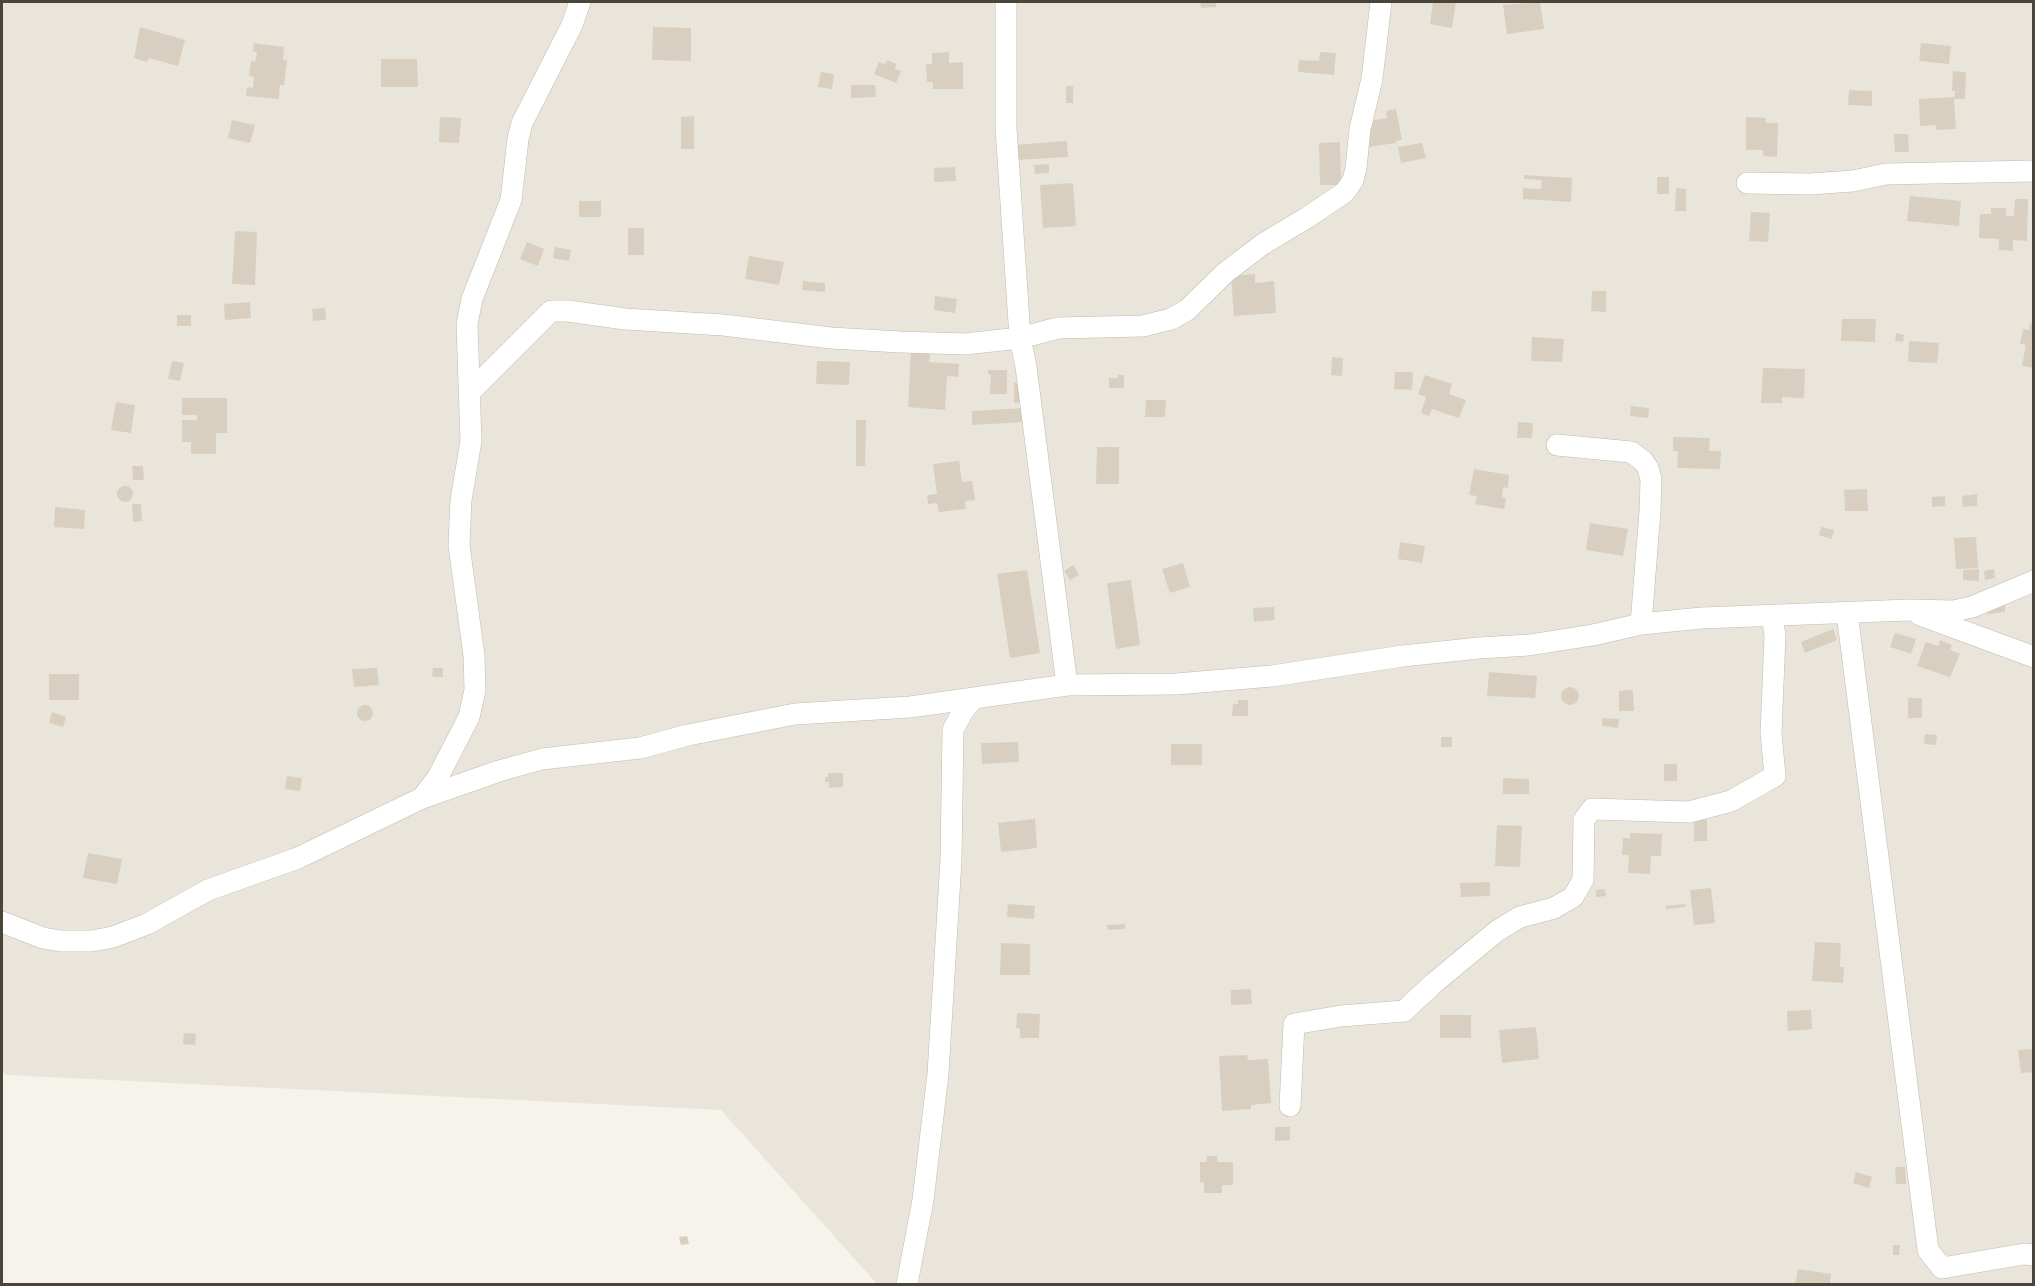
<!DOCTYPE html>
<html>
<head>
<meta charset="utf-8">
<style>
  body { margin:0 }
  #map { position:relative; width:2035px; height:1286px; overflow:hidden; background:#f6f3ec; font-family:Cabin,sans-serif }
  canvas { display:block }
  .frame { position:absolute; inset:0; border:3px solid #4b4439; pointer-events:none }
</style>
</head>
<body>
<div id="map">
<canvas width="2035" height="1286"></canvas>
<div class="frame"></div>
</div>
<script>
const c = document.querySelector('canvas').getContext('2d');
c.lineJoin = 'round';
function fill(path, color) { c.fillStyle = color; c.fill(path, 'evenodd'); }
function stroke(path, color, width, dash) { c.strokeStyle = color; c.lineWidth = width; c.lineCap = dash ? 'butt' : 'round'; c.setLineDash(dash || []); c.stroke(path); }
const residential = new Path2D(`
  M2,2H2033V1284H877L721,1110L8,1075L2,1072Z`);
const building = new Path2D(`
  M1200,2H1216V7L1201,8Z
  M1433,2H1456L1452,28L1430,24Z
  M1540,2L1544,29L1507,34L1503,5Z
  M140,27L185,40L178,66L149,58L147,62L134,58Z
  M653,27L691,28V61L652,60Z
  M254,43L284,47L283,60H287L284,85H280L279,99L246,96L247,87L253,88L254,77L249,76L251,61L255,62L257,52L253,51Z
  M1921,43L1951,46L1949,64L1919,61Z
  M949,52V63L963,62V89H933V82H927L926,64H932V53Z
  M1320,52L1336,53L1334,75L1298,72L1299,60L1319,61Z
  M381,59H417L418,87H381Z
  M887,60L896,64L895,69L901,71L896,83L874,74L879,62L885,64Z
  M1953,71L1966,72L1965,99H1954L1956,129L1936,130V125L1920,126L1919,99L1955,97V91H1952Z
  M821,72L834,74L832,89L818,87Z
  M851,85H875L876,97L851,98Z
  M1066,86H1073V103H1066Z
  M1849,90L1872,91V106L1848,105Z
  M1396,109L1402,140L1396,141V143L1368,147L1363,122L1387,118L1386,111Z
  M694,116V149H681V117Z
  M440,117L461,118L459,143L439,142Z
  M1746,117L1766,118V123H1778L1777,157L1763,156V150H1746Z
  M232,120L255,125L250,143L228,138Z
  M1894,134H1908L1909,152H1895Z
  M1067,141L1068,157L1015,160L1013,145Z
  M1340,142L1341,185H1320L1319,143Z
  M1422,143L1426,158L1401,163L1398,147Z
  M1049,164V173L1035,174L1034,165Z
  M955,167L956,181L934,182V168Z
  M1524,175L1572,178L1571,202L1523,199V188L1541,189L1542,180L1524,179Z
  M1657,177H1669V194H1657Z
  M1073,183L1076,226L1043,228L1040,185Z
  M1676,188L1686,189V211H1675Z
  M1910,196L1961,201L1959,226L1907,221Z
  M2015,199H2028L2027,241L2013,240V251L1999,250V239L1979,238L1980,214H1991V208H2006V216H2014Z
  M579,201H601V217H579Z
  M1751,212L1770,213L1768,242L1749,241Z
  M628,228H644V255H628Z
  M235,231L257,232L255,285L232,284Z
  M527,242L544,249L538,266L520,259Z
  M555,247L571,250L569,261L553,258Z
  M749,256L784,262L779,285L745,279Z
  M1255,274V283L1274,281L1276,313L1234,316L1231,276Z
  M803,281L825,283V292L802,290Z
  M1592,291H1606V312L1591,311Z
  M935,296L957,299L955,313L934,310Z
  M250,302L251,318L225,320L224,304Z
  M325,308L326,320L313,321L312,309Z
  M177,315H191V326H177Z
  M1842,319H1876L1875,342L1841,341Z
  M2030,323L2034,324V368L2022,366L2026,345L2020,344L2023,329L2029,330Z
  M1896,333L1904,335L1903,342L1895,341Z
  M1532,337L1564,339L1562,362L1531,361Z
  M1909,341L1939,343L1937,363L1908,362Z
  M911,352L930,353L929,362L959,364L958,377L947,376L945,410L908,407Z
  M1332,357L1343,358L1342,376L1331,375Z
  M172,361L184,363L180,381L168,379Z
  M817,361L850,362L849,385L816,384Z
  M1763,368L1805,369L1804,398L1782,397V403H1761Z
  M988,370H1007V394H990L991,374H988Z
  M1395,372H1413L1412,390L1394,389Z
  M1118,375H1124V388H1109V378H1118Z
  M1425,375L1452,384L1449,394L1466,400L1459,418L1432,409L1429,416L1421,413L1426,397L1418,394Z
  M1014,383H1027V402L1014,403Z
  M182,398H227V433H216V454H191V442H182V420H197V415H182Z
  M1146,400H1166L1165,417H1145Z
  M116,402L135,405L131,433L111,430Z
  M1631,406L1649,408L1648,418L1630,416Z
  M1025,408L1026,422L972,425V411Z
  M856,420H866L865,466H856Z
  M1518,422L1533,423L1532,438H1517Z
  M1673,437L1710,438L1709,451H1721L1720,469L1677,468L1678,451H1673Z
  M1097,447H1119V484H1096Z
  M959,461L962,482L972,481L975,500L965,501L966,509L939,512L937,503L928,504L927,495L937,494L933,464Z
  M132,466H143L144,480H133Z
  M1474,469L1509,475L1508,488L1503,487L1502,497L1506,498L1504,509L1475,504L1477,496L1469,495Z
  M117 494a8 8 0 1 1 16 0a8 8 0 1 1-16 0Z
  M1867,489L1868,511H1845L1844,490Z
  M1977,494V506L1963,507L1962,496Z
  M1945,496V506L1932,507V497Z
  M132,504H141L142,521L133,522Z
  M55,507L85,510L84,529L54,527Z
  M1590,523L1628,529L1623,556L1586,550Z
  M1821,527L1834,530L1832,539L1819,535Z
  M1976,537L1978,568L1956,569L1954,538Z
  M1400,542L1425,546L1422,563L1398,559Z
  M1183,563L1190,587L1170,593L1162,569Z
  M1073,565L1079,575L1070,580L1064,571Z
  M1979,569V581L1963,580V570Z
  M1994,569L1995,578L1985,580L1984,571Z
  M1027,570L1040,653L1010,658L997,574Z
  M1131,580L1140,645L1116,649L1107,583Z
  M2005,602V612L1988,614L1987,604Z
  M1274,607L1275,620L1254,622L1253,608Z
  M1833,629L1837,640L1805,653L1801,642Z
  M1895,633L1916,639L1911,654L1890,647Z
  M1940,640L1952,645L1950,650L1960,654L1950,677L1917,666L1926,642L1938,646Z
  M377,668L379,685L354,687L352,669Z
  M433,668H443V677H432Z
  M1489,672L1537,676L1535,698L1487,696Z
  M49,674H79V700H49Z
  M1561 696a9 9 0 1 1 18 0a9 9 0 1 1-18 0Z
  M1633,690L1634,711H1619V691Z
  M1908,698H1922V718H1908Z
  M1238,700H1248V716H1232L1233,704H1238Z
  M357 713a8 8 0 1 1 16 0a8 8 0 1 1-16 0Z
  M52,712L66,717L63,727L49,723Z
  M1602,718L1619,719L1618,728L1602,726Z
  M1925,734L1937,735L1936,745L1924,744Z
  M1441,737H1452V747H1441Z
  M1018,742L1019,762L982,764L981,743Z
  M1171,744H1202V765H1171Z
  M1664,764H1677V781H1664Z
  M828,773H843V787L829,788V782H825V777H828Z
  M287,776L302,778L300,791L285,789Z
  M1503,778L1529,779V794H1503Z
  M1035,819L1037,848L1001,852L998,823Z
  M1694,820H1707V841H1694Z
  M1497,825L1522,826L1520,867L1495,866Z
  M1630,833L1662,834L1661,856H1651L1650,874L1628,873L1629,855H1622L1623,838H1630Z
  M88,853L122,859L117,884L83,878Z
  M1490,882V896L1461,897L1460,883Z
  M1711,888L1715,923L1694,925L1690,890Z
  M1605,889L1606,896L1596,897V890Z
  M1008,904L1035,906L1034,919L1007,917Z
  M1685,904L1686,907L1666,909V906Z
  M1125,924V929L1108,930L1107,925Z
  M1815,942L1841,943L1840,967H1844L1843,983L1812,981Z
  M1001,943L1030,944V975H1000Z
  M1251,989L1252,1004L1231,1005V990Z
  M1811,1010L1812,1029L1788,1031L1787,1011Z
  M1017,1013L1040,1014L1039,1038H1020V1029L1016,1028Z
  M1440,1015H1471V1038H1440Z
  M1536,1027L1539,1059L1502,1063L1499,1030Z
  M184,1033L196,1034L195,1045L183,1044Z
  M2034,1049V1072L2021,1073L2018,1050Z
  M1247,1055L1248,1060L1268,1059L1271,1103L1251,1105V1109L1222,1111L1219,1056Z
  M1275,1127H1290V1140L1275,1141Z
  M1207,1156H1217V1162H1233V1185H1222V1193H1204V1182H1200V1162H1207Z
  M1895,1167H1905L1906,1184H1896Z
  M1856,1172L1872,1177L1869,1188L1853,1183Z
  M687,1236L689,1244L681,1245L679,1237Z
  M1893,1245H1900L1899,1255H1893Z
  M1798,1269L1831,1274L1830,1284H1795Z`);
const minor = new Path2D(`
  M1747,183L1810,184L1853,181L1886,174L2034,171
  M469,393L551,311H568L625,319L723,325L831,338L900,342L965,344L1020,338L1006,128V2
  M1557,445L1631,452L1643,461L1648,468L1651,479L1650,511L1641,624
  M1847,613L1928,1250L1942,1268L2024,1254L2034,1255
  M1920,615L2034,657
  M1067,685L1026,367L1020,338L1058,328L1143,326L1171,319L1187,310L1226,272L1263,244L1308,217L1345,192L1353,180L1356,168L1360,129L1372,79L1381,2
  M422,798L438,777L469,717L475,690L474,656L459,545L461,500L471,441L467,324L472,299L511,200L518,139L522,123L572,25L580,2
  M2,922L43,938L61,941H92L113,937L147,924L208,890L298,858L422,798L499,771L542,759L640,748L688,735L795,714L910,707L1067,685L1176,684L1272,676L1403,656L1479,648L1529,645L1593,635L1641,624L1702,618L1909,610L1953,611L1972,607L2034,581
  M1290,1106L1294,1024L1341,1016L1404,1011L1434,983L1497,931L1520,917L1554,908L1573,897L1583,880L1584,820L1592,809L1689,812L1731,801L1775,776L1771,733L1775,636L1772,616
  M907,1284L923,1200L938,1074L951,860L953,730L963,711L974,698`);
fill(residential, '#eae5da');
fill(building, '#d8cfc1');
stroke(minor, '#c2bbae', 22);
stroke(minor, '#fff', 21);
</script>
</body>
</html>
